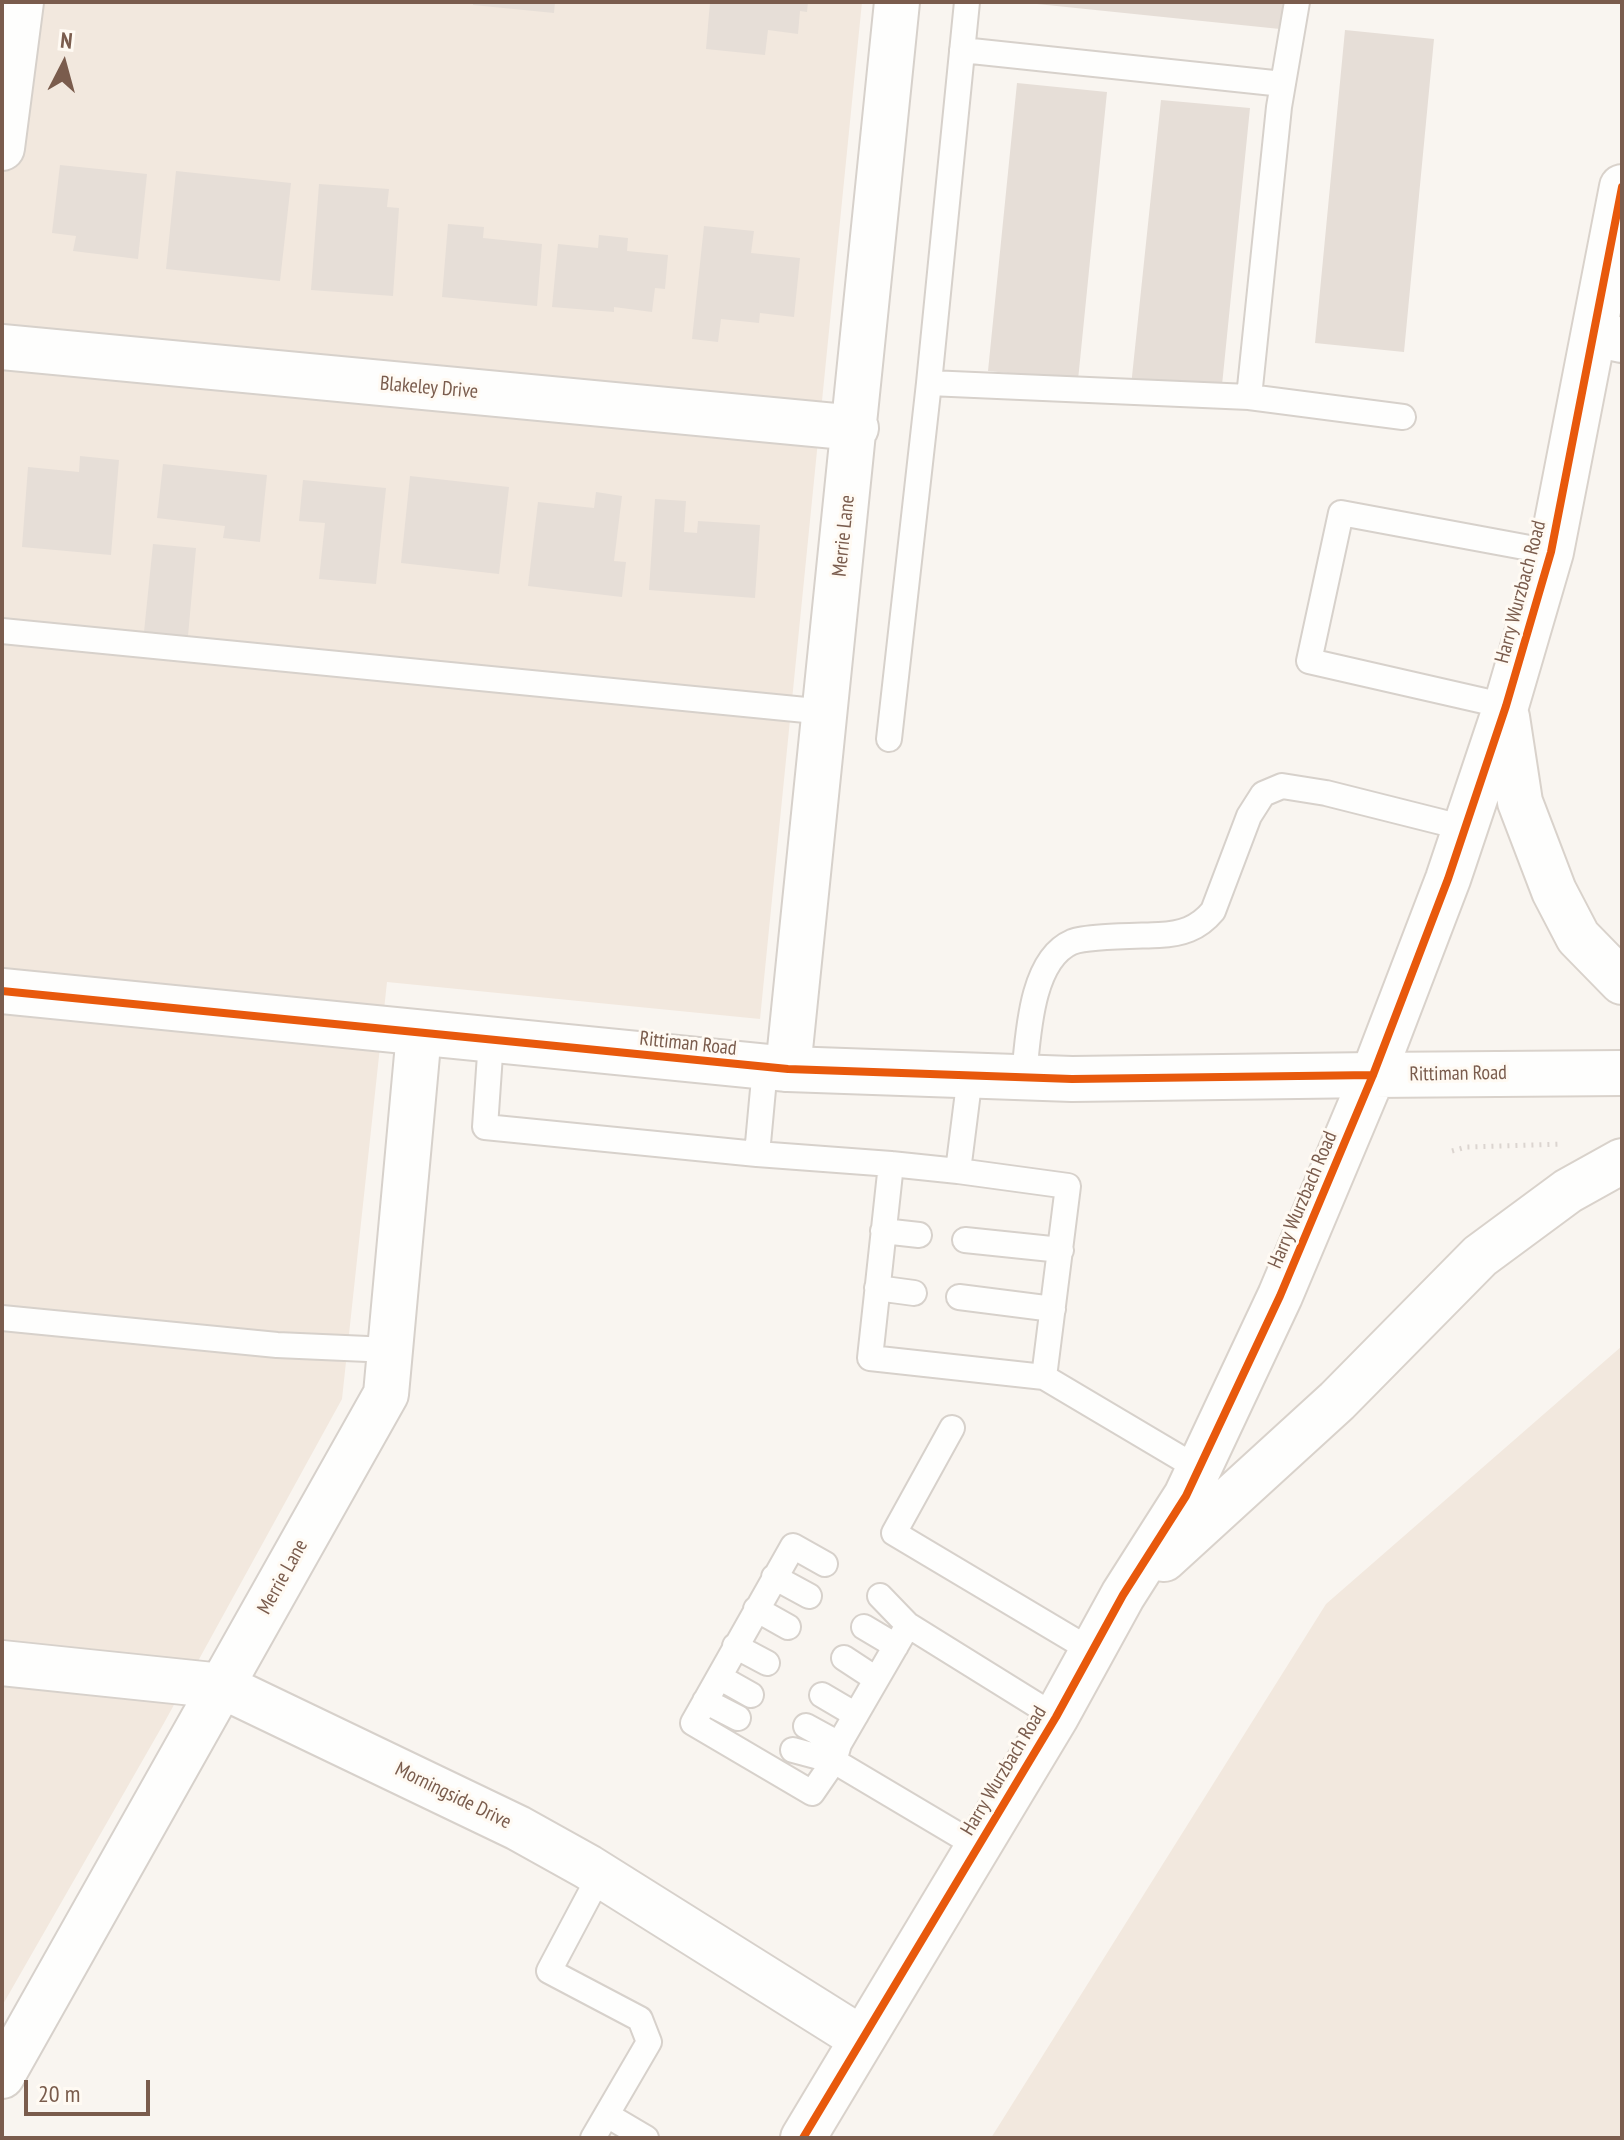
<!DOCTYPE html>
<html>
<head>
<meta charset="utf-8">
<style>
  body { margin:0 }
  #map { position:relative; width:1624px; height:2140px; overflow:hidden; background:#f9f5f0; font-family:"PT Sans Narrow",sans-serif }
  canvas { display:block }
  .frame { position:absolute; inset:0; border:4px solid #7a5c4d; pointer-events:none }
  .north { position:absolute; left:24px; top:24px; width:80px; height:80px; -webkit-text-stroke:6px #fffaf3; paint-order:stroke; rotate:6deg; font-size:22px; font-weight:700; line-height:32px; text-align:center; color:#7a5c4d }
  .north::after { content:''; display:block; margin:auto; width:28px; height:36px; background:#7a5c4d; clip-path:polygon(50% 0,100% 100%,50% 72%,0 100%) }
  .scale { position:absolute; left:24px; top:2080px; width:126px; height:36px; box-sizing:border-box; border:4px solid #7a5c4d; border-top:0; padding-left:10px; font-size:24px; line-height:28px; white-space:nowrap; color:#7a5c4d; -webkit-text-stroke:6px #fffaf3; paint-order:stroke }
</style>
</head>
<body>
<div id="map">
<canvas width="1624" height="2140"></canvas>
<div class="frame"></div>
<div class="north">N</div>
<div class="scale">20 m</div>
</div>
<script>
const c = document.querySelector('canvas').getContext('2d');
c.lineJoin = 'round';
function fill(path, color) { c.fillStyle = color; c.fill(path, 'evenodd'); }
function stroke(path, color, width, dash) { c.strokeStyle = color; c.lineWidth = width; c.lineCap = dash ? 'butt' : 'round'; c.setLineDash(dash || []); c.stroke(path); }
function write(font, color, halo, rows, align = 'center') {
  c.font = font + ' "PT Sans Narrow",sans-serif'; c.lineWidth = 6; c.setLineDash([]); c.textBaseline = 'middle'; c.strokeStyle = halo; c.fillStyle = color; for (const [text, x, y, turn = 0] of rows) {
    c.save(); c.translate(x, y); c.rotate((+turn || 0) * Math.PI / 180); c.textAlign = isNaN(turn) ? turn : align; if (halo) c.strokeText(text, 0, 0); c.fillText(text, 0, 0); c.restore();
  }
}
const residential = new Path2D(`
  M2,2H862L760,1019L387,982L342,1399L164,1723L2,2006Z
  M1622,1346V2138H991L1326,1604Z`);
const building = new Path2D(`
  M473,2H555L554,13L473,5Z
  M710,2H808L807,12L800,11L798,34L768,30L765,55L706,49Z
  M1037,2H1283L1280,29L1037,4Z
  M1345,30L1434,39L1404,352L1315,343Z
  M1017,83L1107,92L1078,380L988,371Z
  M1161,100L1250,108L1221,395L1131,386Z
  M60,165L147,174L138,259L73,251L76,236L52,233Z
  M176,171L291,183L280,281L166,269Z
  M319,184L389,189L387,207L399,208L393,296L311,290Z
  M448,224L484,227L483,238L542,244L537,306L442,297Z
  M704,226L754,231L751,253L800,258L794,317L760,313L759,323L721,319L718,342L692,339Z
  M599,235L628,238L627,251L668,255L665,289L655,288L652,312L614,307V312L552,307L558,244L598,248Z
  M80,456L119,460L111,555L22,547L28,467L79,472Z
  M163,464L267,475L260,542L223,538L225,526L157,518Z
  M410,476L509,487L499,574L401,563Z
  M303,480L386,488L376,584L319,579L325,523L299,521Z
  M596,492L622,496L614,561L626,562L622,597L528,586L538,502L594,508Z
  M655,499L686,501L684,532L697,533L698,521L760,525L755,598L649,590Z
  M153,544L196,548L188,636L144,632Z`);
const path = new Path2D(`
  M1452,1151L1466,1147L1562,1144`);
const service = new Path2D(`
  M962,50L1283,84
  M929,383L967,2
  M1249,397L1279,107L1297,2
  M2,631L826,712
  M1506,706L1309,661L1341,513L1551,552
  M889,739L929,383L1249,397L1403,417
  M491,1040L485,1127L757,1154L765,1068
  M970,1076L958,1171L1068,1186L1044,1377L1199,1469
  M1024,1077C1028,1039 1030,960 1072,942C1087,936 1139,936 1159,935C1181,934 1198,929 1213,911L1249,816L1263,794L1282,786L1326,793L1465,828
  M757,1154L891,1164L958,1171
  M891,1164L870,1358L1044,1377
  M883,1231L919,1235
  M965,1240L1061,1250
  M877,1288L914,1293
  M959,1297L1053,1309
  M2,1318L277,1345L390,1350
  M952,1428L894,1533L1092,1651
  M774,1577L809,1596
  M880,1596L908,1625
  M756,1609L788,1627
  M864,1627L896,1646
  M735,1646L767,1663
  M844,1658L876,1679
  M719,1677L751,1695
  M822,1695L856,1715
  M705,1701L738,1718
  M806,1726L839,1744
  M793,1750L834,1761L812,1793L693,1723L793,1546L825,1564
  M977,1846L834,1761L839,1744L908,1625L1056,1717
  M607,2115L646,2138
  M593,2138L649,2042L640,2019L549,1971L600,1875`);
const minor = new Path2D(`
  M2,148L21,2
  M2,347L856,428
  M788,1069L897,2
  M2,1663L222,1686L518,1828L588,1867L862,2039
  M2,2076L386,1394L419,1033`);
const tertiary = new Path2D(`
  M1594,334L1622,340
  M2,991L788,1069L1072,1079L1373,1075`);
const secondary = new Path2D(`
  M1507,717L1520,802L1554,891L1578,937L1622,982
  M1373,1075L1622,1073
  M1164,1559L1337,1401L1480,1256L1568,1191L1622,1161
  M803,2138L1056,1717L1123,1595L1186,1496L1280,1296L1373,1075L1448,879L1506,706L1551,552L1622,187`);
const cycleway = new Path2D(`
  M2,991L788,1069L1072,1079L1373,1075
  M803,2138L1056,1717L1123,1595L1186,1496L1280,1296L1373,1075L1448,879L1506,706L1551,552L1622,187`);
const streetNames = [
  ["Blakeley Drive",429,388,5],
  ["Merrie Lane",844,536,-84],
  ["Harry Wurzbach Road",1521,592,-75],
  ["Rittiman Road",688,1044,6],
  ["Rittiman Road",1458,1074,-1],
  ["Harry Wurzbach Road",1303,1200,-67],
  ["Merrie Lane",283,1577,-61],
  ["Harry Wurzbach Road",1004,1771,-59],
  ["Morningside Drive",453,1796,26]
];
fill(residential, '#f2e8de');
fill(building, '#e6ded7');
stroke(service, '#d7d1cb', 28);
stroke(minor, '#d7d1cb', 48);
stroke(tertiary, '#d7d1cb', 48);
stroke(secondary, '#d9d2cb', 48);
stroke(path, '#dcd5d0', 5, [2, 6]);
stroke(service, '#fefefd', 24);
stroke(minor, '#fefefd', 44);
stroke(tertiary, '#fefefd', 44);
stroke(secondary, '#fefefd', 44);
stroke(cycleway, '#e8590c', 8);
write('20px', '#7a5c4d', '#fffaf3', streetNames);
</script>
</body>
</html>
